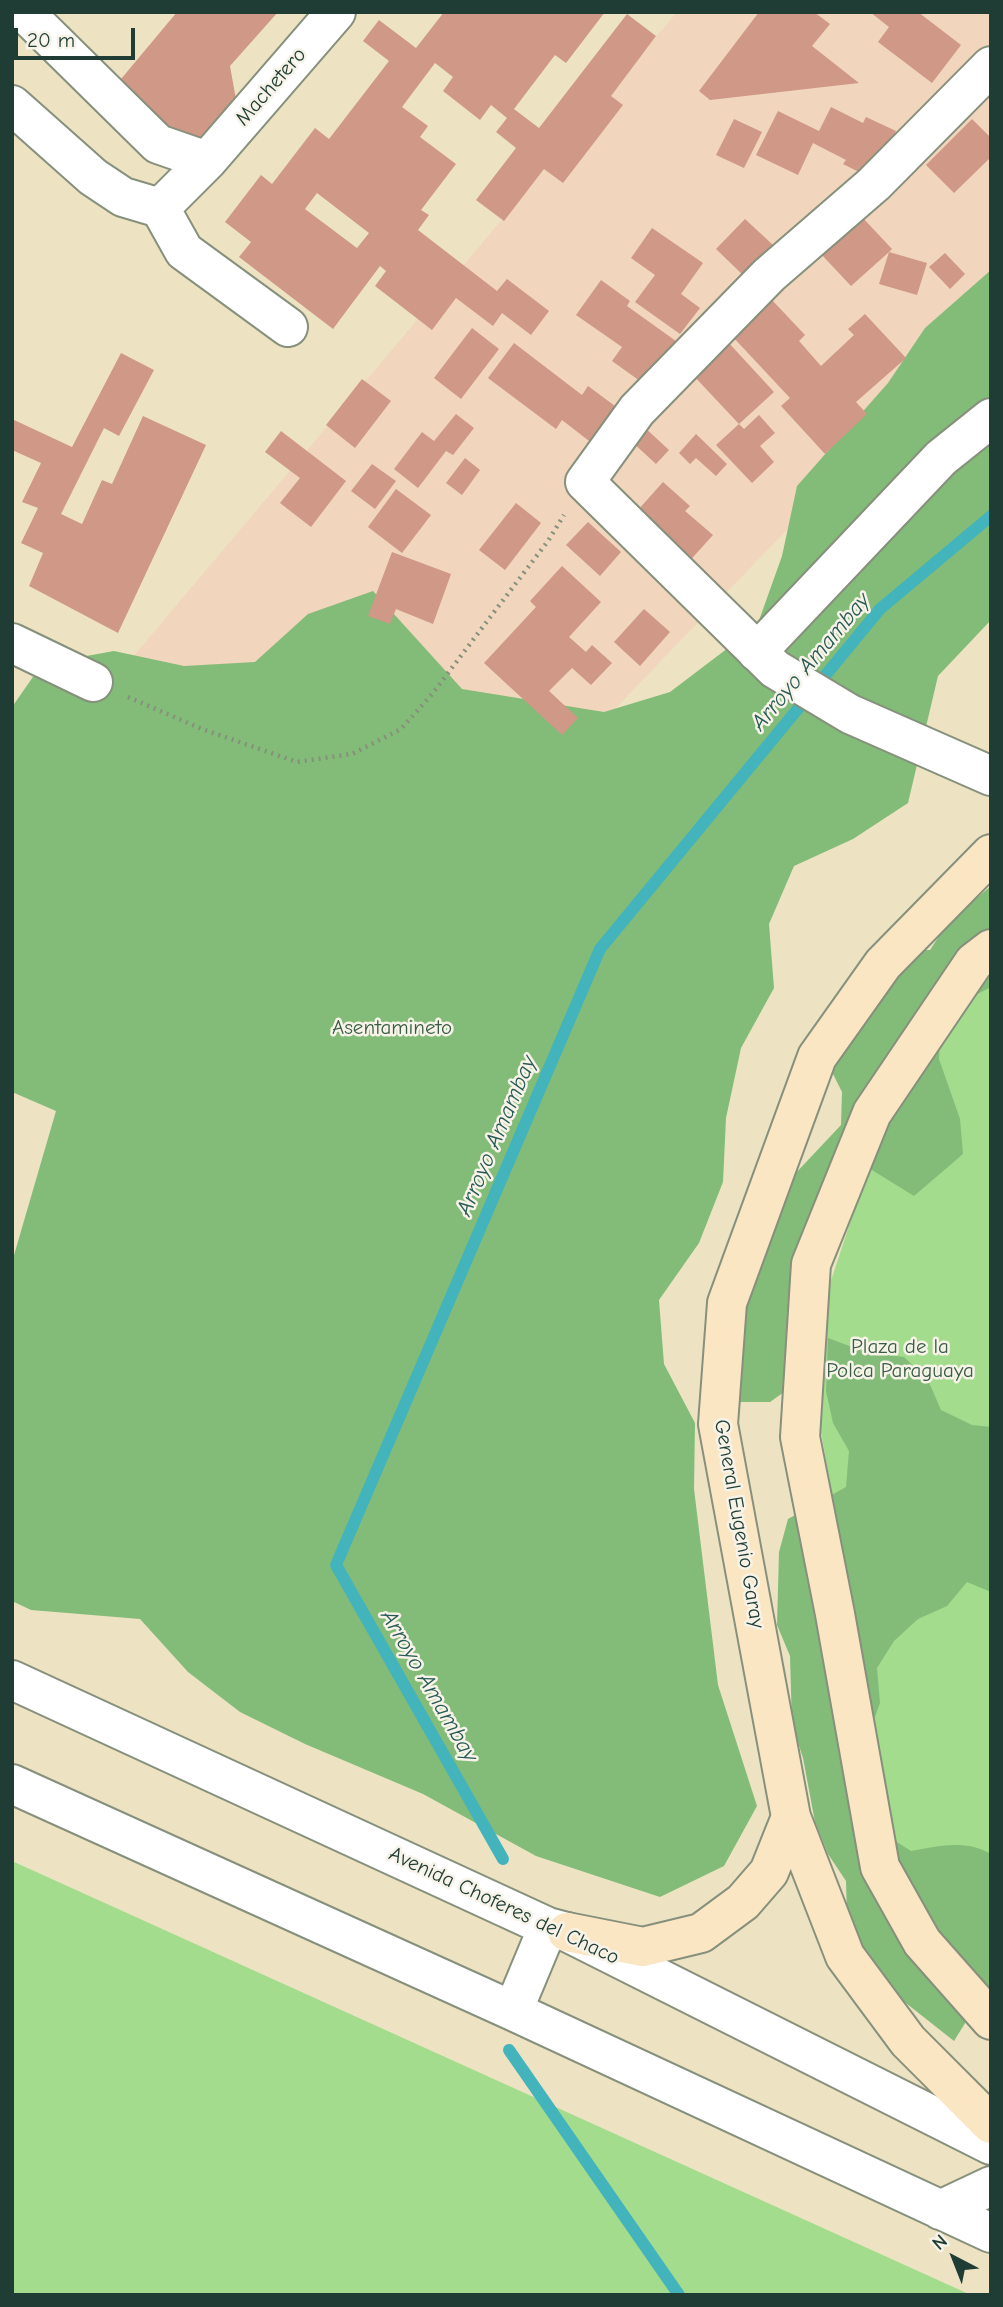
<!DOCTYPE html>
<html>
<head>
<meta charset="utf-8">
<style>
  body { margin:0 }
  #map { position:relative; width:1003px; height:2307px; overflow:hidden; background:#ede3c3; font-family:"Comic Neue",sans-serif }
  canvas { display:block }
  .frame { position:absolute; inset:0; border:14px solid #1f3d34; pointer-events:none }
  .north { position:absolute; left:919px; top:2223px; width:70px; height:70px; -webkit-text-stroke:5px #f7f3e8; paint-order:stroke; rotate:318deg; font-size:19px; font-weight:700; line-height:28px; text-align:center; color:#1f3d34 }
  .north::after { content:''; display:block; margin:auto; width:24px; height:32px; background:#1f3d34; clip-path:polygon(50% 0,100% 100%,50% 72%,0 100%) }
  .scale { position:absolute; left:14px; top:28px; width:121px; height:32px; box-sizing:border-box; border:4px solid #1f3d34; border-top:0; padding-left:9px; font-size:21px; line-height:24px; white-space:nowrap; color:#1f3d34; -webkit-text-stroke:5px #f7f3e8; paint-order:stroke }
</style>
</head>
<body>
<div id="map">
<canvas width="1003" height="2307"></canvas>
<div class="frame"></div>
<div class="north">N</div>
<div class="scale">20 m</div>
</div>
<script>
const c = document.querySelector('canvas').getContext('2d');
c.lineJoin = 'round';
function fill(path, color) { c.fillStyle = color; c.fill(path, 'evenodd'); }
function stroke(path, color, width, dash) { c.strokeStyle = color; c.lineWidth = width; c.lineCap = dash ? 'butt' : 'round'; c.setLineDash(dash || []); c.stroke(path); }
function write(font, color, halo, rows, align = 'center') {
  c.font = font + ' "Comic Neue",sans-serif'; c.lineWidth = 5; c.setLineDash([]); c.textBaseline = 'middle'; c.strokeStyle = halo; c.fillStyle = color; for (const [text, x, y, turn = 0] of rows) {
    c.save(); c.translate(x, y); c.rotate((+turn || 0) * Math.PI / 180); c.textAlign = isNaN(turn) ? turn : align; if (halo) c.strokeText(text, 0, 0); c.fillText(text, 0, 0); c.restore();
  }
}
const built = new Path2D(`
  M677,12H991V317L493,836L131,659Z`);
const green = new Path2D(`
  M991,980V1989L903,1895L807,1353L904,1060Z
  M12,1861L971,2295H12Z`);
const forest = new Path2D(`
  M991,270V620L938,676L908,803L853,839L794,866L769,924L774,988L741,1048L726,1118L723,1182L699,1243L659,1300L664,1364L695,1423L694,1489L718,1685L757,1806L724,1866L660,1897L536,1856L423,1794L305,1744L240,1712L188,1672L140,1619L31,1610L12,1601V1262L56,1111L12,1092V707L42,664L114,651L184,666L255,662L308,614L373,591L462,689L604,712L670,692L757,626L782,556L797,486L888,383L925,328Z
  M991,886V987L964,1001L941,1022L939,1059L960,1119L963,1154L914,1196L859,1162L798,1382L770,1402H738L712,1332L793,1176L841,1125L842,1092L827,1062L895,950H930L949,921Z
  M828,1338L868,1353L904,1357L928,1380L941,1410L972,1425L991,1427V1592L967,1582L947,1606L918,1619L894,1641L877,1668L880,1703L857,1767L881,1832L911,1851C938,1846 966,1839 991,1854V1987L988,1986L954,2041L902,2000L858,1948L847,1915L846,1881L828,1854L815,1822L803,1758L792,1724L790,1656L777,1625L779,1552L788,1519L846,1487L849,1451L833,1423L826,1391Z`);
const stream = new Path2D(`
  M503,1859L336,1565L600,949L880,609L991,516
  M509,2050L679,2295`);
const building = new Path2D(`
  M177,12H278L230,66L237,105L204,141H182L116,85Z
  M444,12H605L566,63L555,55L514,109L539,128L627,14L656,36L611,96L623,105L563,183L544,169L504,221L476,200L516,148L496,132L507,118L491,105L480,120L443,91L453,77L435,63L402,107L428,126L420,137L456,164L421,210L429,215L418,230L497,291L507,279L549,311L531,335L502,313L493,326L456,298L432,330L375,286L386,271L380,266L333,329L239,257L251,242L225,222L261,175L272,184L315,128L329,139L389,61L363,41L379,20L416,48ZM317,193L369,233L357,248L305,209Z
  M759,12H814L830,24L812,46L859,83L710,100L699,91Z
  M870,12H918L961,45L932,83L878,42L889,27Z
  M831,107L863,123L866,117L896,131L873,179L843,164L846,160L813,143L798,175L756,155L778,111L819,131Z
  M734,119L762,132L744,168L716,155Z
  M972,119L991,138V157L954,193L926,165Z
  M861,216L892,249L889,252L927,263L917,295L879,284L889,252L851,286L821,254Z
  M745,219L773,245L744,276L716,249Z
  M652,228L703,263L681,294L700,308L680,334L635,302L655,275L631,258Z
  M945,253L965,274L950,289L929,267Z
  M601,280L630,301L627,306L680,344L660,374L650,367L640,381L612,361L622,347L576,315Z
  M771,299L805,335L799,341L821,366L854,335L848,329L865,314L906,358L856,402L867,414L825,454L781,406L790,398L732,336Z
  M472,328L499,349L461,399L434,378Z
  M727,341L774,392L739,424L744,429L759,415L775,433L760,446L774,462L752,483L716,445L739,424L692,374Z
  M514,343L582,395L588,386L619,409L593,444L562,420L556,429L488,378Z
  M121,353L154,370L119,436L104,428L61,514L82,524L102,480L112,484L143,416L206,445L118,633L29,586L43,553L21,543L38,508L22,502L41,463L12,450V419L72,447Z
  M362,379L391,401L355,448L326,425Z
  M456,414L474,428L453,455L446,451L418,488L394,469L422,432L434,441Z
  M643,426L669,450L656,464L630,440Z
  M281,431L346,481L311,527L280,503L300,478L265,452Z
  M696,434L727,464L716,476L696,458L690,464L679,453Z
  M465,458L480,470L462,495L446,483Z
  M372,464L396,481L375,509L351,491Z
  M663,482L690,506L685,511L713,535L685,566L638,510Z
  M396,489L431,515L402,553L368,527Z
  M516,503L541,523L505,570L479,550Z
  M588,522L621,552L600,576L566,545Z
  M392,552L451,574L433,624L396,609L390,624L368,616Z
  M562,566L601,602L569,637L586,652L592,645L612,663L591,685L572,668L549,691L578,718L562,735L484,663L536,607L530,601Z
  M644,609L670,632L640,666L614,642Z`);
const path = new Path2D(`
  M128,697L202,729L297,762L352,754L401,729L433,693L485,624L548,541L564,515`);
const street = new Path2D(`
  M24,12L158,144L207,161
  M991,66L874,184L769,275L637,410L585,482L775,669L850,714L991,776
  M12,105L93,177L123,197L160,208L207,161L336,12
  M160,208L184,251L288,327
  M12,643L93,682
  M757,652L941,458L991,418
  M12,1680L548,1927L567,1932L991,2145
  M12,1784L513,2011L991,2233
  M513,2011L548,1927
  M940,2210L991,2186`);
const secondary = new Path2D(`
  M991,854L883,964L817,1057L727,1303L718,1424L791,1817L845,1956L908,2041L991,2124
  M991,949L974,962L872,1113L811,1264L800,1437L835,1614L880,1867L922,1942L991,2020
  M567,1932L643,1947L701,1933L743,1902L769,1872L791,1817`);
const streetNames = [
  ["Machetero",271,87,-49],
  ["General Eugenio Garay",739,1524,80],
  ["Avenida Choferes del Chaco",504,1906,25]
];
const parkNames = [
  ["Asentamineto",392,1028],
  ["Plaza de la",900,1347],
  ["Polca Paraguaya",900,1371]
];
const waterNames = [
  ["Arroyo Amambay",811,662,-50],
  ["Arroyo Amambay",497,1136,-67],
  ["Arroyo Amambay",429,1686,60]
];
fill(built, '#f1d5bd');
fill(green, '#a3dc8d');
fill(forest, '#82bc78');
stroke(stream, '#44b4bc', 12);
fill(building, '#d09886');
stroke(street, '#86907c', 42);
stroke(secondary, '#86907c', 42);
stroke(path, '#86907c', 4.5, [2, 5]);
stroke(street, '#fff', 38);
stroke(secondary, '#fbe6c4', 38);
write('21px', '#1f3d34', '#f7f3e8', streetNames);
write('21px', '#395d46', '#f7f3e8', parkNames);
write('italic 23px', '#285b56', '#f7f3e8', waterNames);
</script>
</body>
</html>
